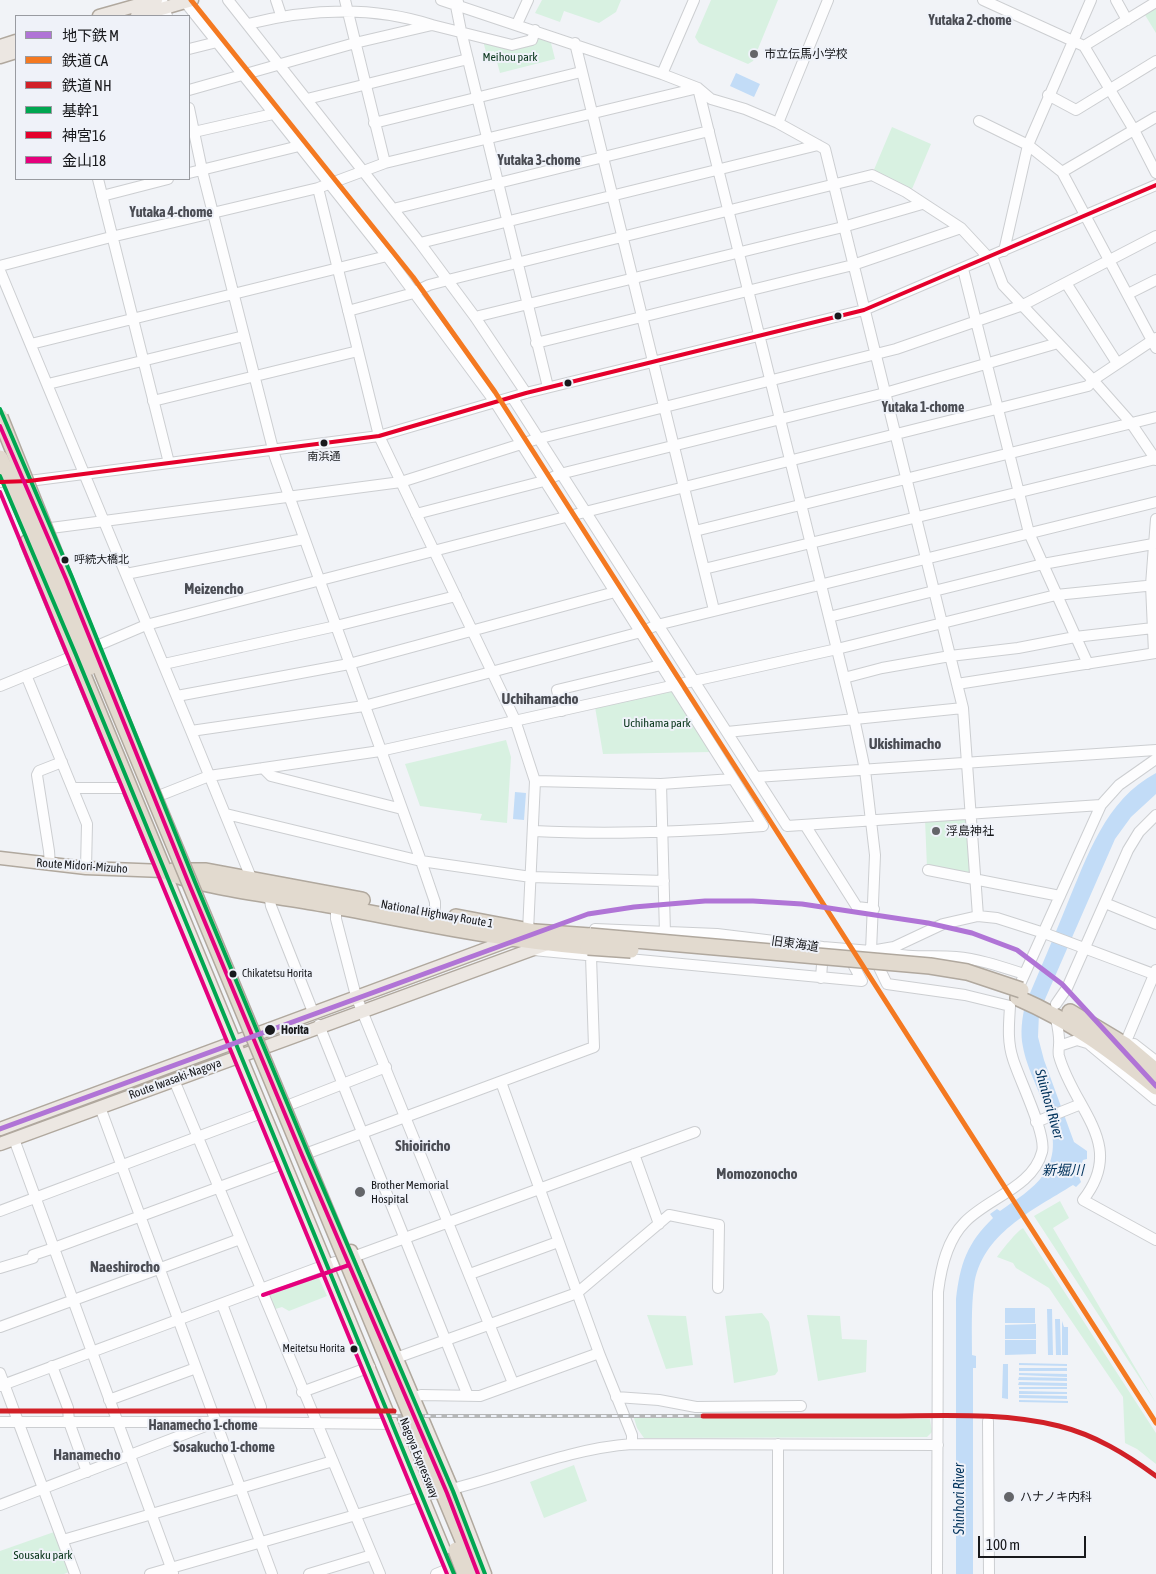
<!DOCTYPE html>
<html>
<head>
<meta charset="utf-8">
<style>
  body { margin:0 }
  #map { position:relative; width:1156px; height:1574px; overflow:hidden; background:#f1f3f7; font-family:"Asap Condensed","Noto Sans JP",sans-serif }
  canvas { display:block }
  .legend { position:absolute; left:15px; top:15px; width:175px; height:165px; box-sizing:border-box; background:#eff2f9; border:1px solid #999ba1; margin:0; padding:6px 9px; list-style:none; font-size:15px; color:#18191c }
  .legend li { display:flex; align-items:center; gap:10px; height:25px }
  .legend b { width:25px; border:1px solid #999ba1 }
  .scale { position:absolute; left:978px; top:1536px; width:108px; height:22px; box-sizing:border-box; border:2px solid #18191c; border-top:0; padding-left:6px; font-size:15px; line-height:18px; white-space:nowrap; color:#18191c; -webkit-text-stroke:4px #eff2f9; paint-order:stroke }
</style>
</head>
<body>
<div id="map">
<canvas width="1156" height="1574"></canvas>
<ul class="legend">
<li><b style="height:6px;background:#b074d6"></b>地下鉄 M</li>
<li><b style="height:6px;background:#f47921"></b>鉄道 CA</li>
<li><b style="height:6px;background:#d12027"></b>鉄道 NH</li>
<li><b style="height:6px;background:#00a651"></b>基幹1</li>
<li><b style="height:6px;background:#e4002b"></b>神宮16</li>
<li><b style="height:6px;background:#e5007d"></b>金山18</li>
</ul>
<div class="scale">100 m</div>
</div>
<script>
const c = document.querySelector('canvas').getContext('2d');
c.lineJoin = 'round';
function fill(path, color) { c.fillStyle = color; c.fill(path, 'evenodd'); }
function stroke(path, color, width, dash) { c.strokeStyle = color; c.lineWidth = width; c.lineCap = dash ? 'butt' : 'round'; c.setLineDash(dash || []); c.stroke(path); }
function write(font, color, halo, rows, align = 'center') {
  c.font = font + ' "Asap Condensed","Noto Sans JP",sans-serif'; c.lineWidth = 4; c.setLineDash([]); c.textBaseline = 'middle'; c.strokeStyle = halo; c.fillStyle = color; for (const [text, x, y, turn = 0] of rows) {
    c.save(); c.translate(x, y); c.rotate((+turn || 0) * Math.PI / 180); c.textAlign = isNaN(turn) ? turn : align; if (halo) c.strokeText(text, 0, 0); c.fillText(text, 0, 0); c.restore();
  }
}
const green = new Path2D(`
  M542,0H621L616,12L599,23L564,11L560,22L535,13Z
  M711,0H778L753,61L748,64L699,43L695,37Z
  M1156,7V33L1145,15Z
  M535,30L549,35L555,59L500,73L494,51L486,52L482,37L512,45L532,40Z
  M892,127L931,144L912,189L873,172Z
  M671,690L711,752L603,754L595,707Z
  M506,740L511,757L507,823L480,820L482,814L420,806L405,764Z
  M925,819H967L971,875L927,868Z
  M1060,1201L1069,1218L1053,1228L1156,1403L1034,1216Z
  M1023,1228L1156,1433V1464L1137,1449L1125,1443L1123,1397L1049,1288L1016,1268L1013,1263L997,1257C1002,1250 1016,1232 1023,1228Z
  M318,1276L327,1296L289,1311L282,1307L272,1310L266,1296Z
  M762,1313L769,1322L778,1371L775,1375L734,1383L725,1316Z
  M647,1315L686,1316L693,1365L666,1369Z
  M807,1315L840,1316L842,1339L867,1340L866,1372L818,1381Z
  M696,1417L930,1419L932,1432L927,1437L644,1438L637,1428L634,1418Z
  M574,1465L587,1501L544,1518L530,1482Z
  M54,1532L69,1572L64,1574H0V1551Z`);
const water = new Path2D(`
  M736,73L760,84L754,97L730,86Z
  M1156,773V794L1131,817L1115,839L1039,1013L1038,1037L1044,1060L1074,1142L1087,1151V1159L1083,1160L1078,1174L1081,1182L1076,1187L1073,1185C1033,1210 981,1234 974,1286C971,1308 972,1332 972,1355L976,1356V1368H973V1574H956V1299C960,1264 967,1243 993,1218L990,1214L997,1209L1000,1211C1015,1200 1033,1190 1044,1174C1071,1135 1030,1087 1023,1047C1020,1033 1022,1019 1025,1005C1039,972 1053,939 1066,907C1087,857 1105,800 1156,773Z
  M515,792L526,793L524,820L513,819Z
  M1005,1308H1035V1323H1005Z
  M1047,1309H1052L1053,1355H1048Z
  M1055,1319H1060L1061,1355H1056Z
  M1062,1321L1064,1327H1068V1355H1062Z
  M1036,1324V1339H1005V1325Z
  M1005,1340H1036V1354L1005,1355Z
  M1019,1363L1067,1364V1366L1019,1365Z
  M1003,1364H1008V1399L1002,1398Z
  M1019,1368H1067V1371H1019Z
  M1019,1373L1067,1374V1377L1019,1375Z
  M1019,1377L1067,1378V1381L1018,1380Z
  M1019,1382L1067,1383V1386L1018,1385Z
  M1019,1387H1067V1389H1019Z
  M1019,1391L1067,1392V1394H1019Z
  M1019,1395L1067,1396V1399L1019,1398Z
  M1019,1400L1068,1401V1403L1019,1402Z`);
const minor = new Path2D(`
  M162,0L167,16
  M228,0L393,209L709,131
  M276,0L281,15
  M345,0L385,163
  M441,0L662,74L698,88L711,99L745,109L778,123L825,149L963,708L978,916
  M983,0L1084,46L1134,130L1156,173
  M1116,0L1127,20
  M185,2L387,256L495,402L763,826C686,832 611,835 534,831
  M458,2L456,6L461,31L548,387
  M248,24C308,9 373,6 432,25
  M517,24L528,0
  M575,43L714,610
  M1084,46L1156,2
  M189,49L217,42
  M662,74L694,0
  M698,88L854,718L865,770L875,855L871,951L887,984L965,995L1010,1006C1009,1024 1007,1041 1013,1059C1019,1079 1047,1135 1042,1152C1033,1187 988,1198 965,1222C947,1240 941,1267 938,1292L937,1574
  M189,90L355,43L432,25L512,45L532,40L535,30
  M1048,95L1076,110L1156,61
  M307,99L468,59
  M189,108L202,170L275,457L421,861L435,902V913
  M979,121L1028,145L1062,172L1156,348
  M374,123L581,72
  M778,123L828,0
  M194,132L273,114
  M1062,172L1156,117
  M189,173L299,146
  M98,179L169,463
  M318,188L379,436L515,720L535,781L528,931
  M102,196L168,179
  M393,209L420,243L818,145
  M420,243L475,317L526,393
  M1004,251L1028,145L1091,0
  M992,256L1003,285L1093,380L1131,423L1156,460
  M0,266L111,237L318,188L385,163L698,88
  M963,269L1029,533L1088,664
  M0,271L191,731L364,706L641,632L657,625L1156,502
  M1066,283L1117,363
  M1128,294L1156,280
  M348,311L410,294L429,285L448,280L872,175L906,192L961,228L988,257
  M475,317L843,227L922,204
  M536,343L853,265L961,228
  M31,344L387,256
  M48,384L244,336
  M512,397L787,826L1101,805
  M153,401L358,351
  M0,482L29,481L379,436L526,393L864,310L1156,185
  M416,514L544,481L560,474L885,393L1058,343
  M51,528L401,482L537,439L896,349L1023,305L1156,236
  M695,531L1156,417
  M704,569L1155,459
  M126,574L304,539
  M829,617L1043,564L1153,544
  M99,645L146,625L585,512L1088,386L1093,380L1156,338
  M1154,653L1151,585L1156,519
  M164,664L336,626L456,596
  M26,675L87,824L86,868
  M844,678L882,668L950,656L1018,648L1075,637L1153,628
  M957,684L1156,653
  M0,686L76,655
  M177,696L349,664L615,592
  M562,711L557,690L661,665
  M191,731L252,880
  M727,732L963,708
  M263,768L271,776L402,809
  M756,777L1156,750
  M535,781L661,784L732,779
  M661,784L665,933
  M73,788H122L129,786
  M161,795L209,776L380,751L837,649L1056,595L1156,585
  M226,814L421,861L531,877L664,881
  M805,825L857,907L874,909
  M50,865L49,851L37,775L39,771L62,762
  M928,870L1060,896
  M269,894L271,906L313,1012
  M1105,903L1156,924
  M336,906V919L356,996L513,1383
  M595,929L717,934L823,947L871,951L894,947L943,924L978,916L997,918L1044,933L1156,975
  M533,950L862,981L848,955
  M885,951C906,959 934,955 956,957C979,959 1002,967 1024,974
  M821,978L823,951
  M1016,993L1101,805L1119,785L1156,759
  M1056,1004L1067,988L1128,850L1139,832L1156,815
  M1055,1014C1057,1024 1060,1035 1059,1045C1059,1048 1058,1052 1059,1056C1074,1110 1127,1144 1083,1200L1156,1240
  M319,1025L468,1396
  M1127,1039L1156,970
  M1134,1044L1156,1061
  M1090,1045L1156,1100
  M1059,1046L1077,1040L1087,1043
  M174,1080L380,1574
  M501,1082L599,1353L632,1435V1444
  M289,1105L386,1067
  M100,1107L272,1574
  M1036,1122L1081,1104
  M14,1139L173,1573
  M308,1153L594,1047L591,956
  M634,1154L659,1224
  M0,1211L264,1112
  M0,1268L33,1258V1255L54,1248L285,1163
  M470,1274L558,1242
  M222,1304L261,1407
  M0,1327L240,1239
  M396,1358L577,1293L669,1215L719,1225L718,1288
  M52,1366L68,1408L69,1422L87,1472
  M0,1373L75,1574
  M0,1386L328,1264L353,1257L695,1132
  M302,1392L370,1367
  M616,1397L659,1400L696,1407L801,1406
  M413,1398L421,1395L480,1396L599,1353
  M109,1400L196,1368
  M988,1421L989,1574
  M0,1422H210
  M0,1505L216,1422L393,1424
  M63,1540L333,1461
  M150,1574L422,1496C492,1483 561,1449 632,1444L938,1445
  M309,1574L372,1555
  M436,1574L451,1568
  M778,1574V1444`);
const major = new Path2D(`
  M99,16L156,0
  M137,16L192,0
  M0,46L16,41
  M0,57L16,52
  M0,858L86,868L164,871L454,1574
  M0,1129L516,938
  M0,1144L547,944
  M351,1251L453,1491L485,1574`);
const highway = new Path2D(`
  M28,542L164,871C214,890 270,894 323,904C411,920 499,940 588,947
  M173,871H206L362,900
  M456,917L535,932L590,936
  M1018,998C1073,1022 1110,1050 1156,1087
  M1070,1012L1125,1045L1156,1071`);
const rail = new Path2D(`
  M392,1416H703`);
const highwayBridge = new Path2D(`
  M0,417L103,674L477,1574
  M0,458L90,667
  M590,936L930,966L967,972L1021,990
  M588,947L631,950
  M456,1550L465,1574`);
const bus1 = new Path2D(`
  M0,409L72,577L195,882L308,1153L453,1491L485,1574
  M0,476L76,655L454,1574`);
const bus2 = new Path2D(`
  M0,482L29,481L379,436L526,393L864,310L1156,185`);
const bus3 = new Path2D(`
  M0,426L66,579L189,884L302,1155L447,1493L478,1574
  M0,492L447,1574
  M263,1295L349,1265`);
const rail1 = new Path2D(`
  M191,0L413,277L495,392L1156,1423`);
const rail2 = new Path2D(`
  M0,1411H394
  M703,1416C764,1416 824,1416 885,1416C943,1416 1002,1412 1059,1426C1095,1435 1126,1454 1156,1476`);
const metro1 = new Path2D(`
  M0,1129L588,914L634,907L705,901H753L802,904L928,923L972,933L1017,950L1062,984L1156,1086`);
const markers = [
  [754,54,5,"#646569"],
  [838,316,4.5,"#18191c"],
  [568,383,4.5,"#18191c"],
  [324,443,4.5,"#18191c"],
  [65,560,4.5,"#18191c"],
  [936,831,5,"#646569"],
  [233,974,4.5,"#18191c"],
  [270,1030,6,"#18191c"],
  [360,1192,6,"#646569"],
  [354,1349,4.5,"#18191c"],
  [1009,1497,6,"#646569"]
];
const busNames = [
  ["南浜通",324,457,"center"],
  ["呼続大橋北",74,560],
  ["Chikatetsu Horita",242,974],
  ["Meitetsu Horita",345,1349,"right"]
];
const poiNames = [
  ["市立伝馬小学校",764,54],
  ["浮島神社",946,831],
  ["Brother Memorial",371,1185],
  ["Hospital",371,1199],
  ["ハナノキ内科",1020,1497]
];
const parkNames = [
  ["Meihou park",510,57],
  ["Uchihama park",657,723],
  ["Sousaku park",43,1555]
];
const streetNames = [
  ["Route Midori-Mizuho",82,866,4],
  ["National Highway Route 1",437,914,10],
  ["旧東海道",795,944,8],
  ["Route Iwasaki-Nagoya",175,1079,-20],
  ["Nagoya Expressway",419,1458,68]
];
const stopNames = [
  ["Horita",281,1030]
];
const neighbourhoodNames = [
  ["Yutaka 2-chome",970,21],
  ["Yutaka 3-chome",539,161],
  ["Yutaka 4-chome",171,213],
  ["Yutaka 1-chome",923,408],
  ["Hanamecho 1-chome",203,1426],
  ["Sosakucho 1-chome",224,1448]
];
const waterNames = [
  ["Shinhori River",1049,1104,74],
  ["新堀川",1063,1171],
  ["Shinhori River",960,1499,-90]
];
const quarterNames = [
  ["Meizencho",214,589],
  ["Uchihamacho",540,699],
  ["Ukishimacho",905,744],
  ["Shioiricho",423,1146],
  ["Momozonocho",757,1174],
  ["Naeshirocho",125,1267],
  ["Hanamecho",87,1455]
];
fill(green, '#d8f1e1');
fill(water, '#c2dcf7');
stroke(minor, '#ccced1', 12);
stroke(major, '#b0a89e', 15);
stroke(highway, '#b0a89e', 18);
stroke(minor, '#fdfdfe', 10);
stroke(major, '#ece7e2', 12);
stroke(highway, '#e2dacf', 15);
stroke(rail, '#b6b7b8', 4);
stroke(rail, '#eff2f9', 2, [5.5]);
stroke(highwayBridge, '#b0a89e', 18, []);
stroke(highwayBridge, '#e2dacf', 15);
stroke(bus1, '#00a651', 4);
stroke(bus2, '#e4002b', 4);
stroke(bus3, '#e5007d', 4);
stroke(rail1, '#f47921', 5);
stroke(rail2, '#d12027', 5);
stroke(metro1, '#b074d6', 5);
for (const [x, y, r, color] of markers) { const dot = new Path2D(); dot.arc(x, y, r, 0, 2 * Math.PI); c.fillStyle = color; c.fill(dot); stroke(dot, '#eff2f9', 2); }
write('11px', '#18191c', '#eff2f9', busNames, 'left');
write('12px', '#18191c', '#eff2f9', poiNames, 'left');
write('12px', '#08341a', '#eff2f9', parkNames);
write('12px', '#18191c', '#eff2f9', streetNames);
write('bold 12px', '#18191c', '#eff2f9', stopNames, 'left');
write('bold 14px', '#4a4c53', '#eff2f9', neighbourhoodNames);
write('italic 14px', '#00325b', '#eff2f9', waterNames);
write('bold 15px', '#4a4c53', '#eff2f9', quarterNames);
</script>
</body>
</html>
